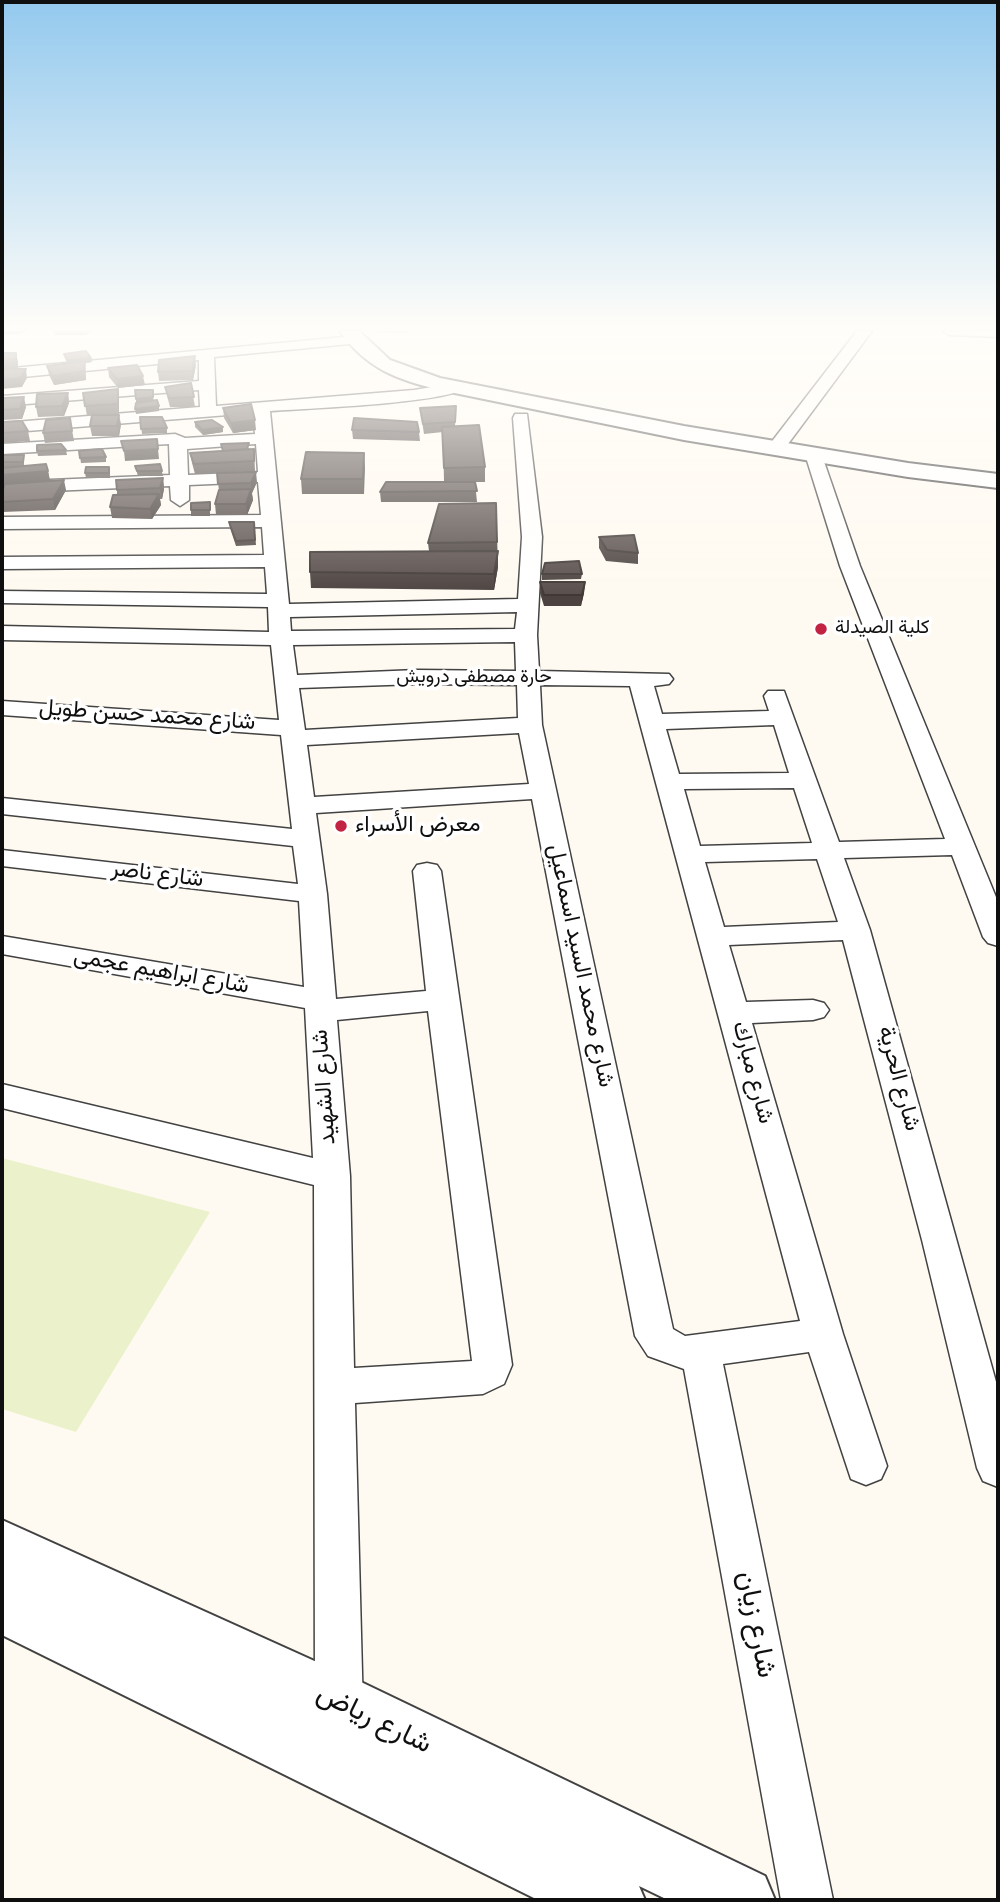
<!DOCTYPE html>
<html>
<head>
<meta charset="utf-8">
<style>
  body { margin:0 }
  #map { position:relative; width:1000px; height:1902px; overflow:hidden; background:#fffaf1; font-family:Spectral,serif }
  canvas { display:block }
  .frame { position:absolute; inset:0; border:4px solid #0f0f0f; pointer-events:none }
</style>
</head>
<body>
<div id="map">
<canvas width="1000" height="1902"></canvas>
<div class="frame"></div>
</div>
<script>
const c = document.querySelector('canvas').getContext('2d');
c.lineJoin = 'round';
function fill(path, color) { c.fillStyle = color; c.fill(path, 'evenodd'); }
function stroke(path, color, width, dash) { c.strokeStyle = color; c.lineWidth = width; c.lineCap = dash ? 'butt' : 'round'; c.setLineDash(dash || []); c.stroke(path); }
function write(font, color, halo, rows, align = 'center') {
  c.font = font + ' Spectral,Vazirmatn,serif'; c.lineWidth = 7; c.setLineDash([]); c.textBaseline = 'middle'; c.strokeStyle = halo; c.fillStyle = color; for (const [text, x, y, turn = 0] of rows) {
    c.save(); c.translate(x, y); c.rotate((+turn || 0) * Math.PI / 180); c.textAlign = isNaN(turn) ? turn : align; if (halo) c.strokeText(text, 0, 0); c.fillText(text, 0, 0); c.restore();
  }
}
const pitch = new Path2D(`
  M2,1158L210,1212L76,1432L2,1409Z`);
const minor = new Path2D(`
  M857,331H872L782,452H770L767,448L770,444Z
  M943,331H998V337L950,335Z
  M355,336L362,340L360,343L214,357L216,406L414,390L456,383L464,388C449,403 300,409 270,411L289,604L518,599L522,537L513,418L515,414H527L542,537L537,635L539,671L669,674L673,679L669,684L654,686L662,714L769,711L764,696L768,691H784L839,842L945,839L840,566L805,454L808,450H820L860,566L998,902V946L988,943L983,937L952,855L844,858L870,930L998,1389V1487L983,1481L977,1468L922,1240L843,940L729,945L746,1002L813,1000L824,1003L829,1010L824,1017L813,1020L752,1023L843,1334L887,1466L881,1479L866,1485L851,1479L809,1352L723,1364L833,1900H781L684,1369L648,1356L635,1336L532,799L316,813L327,894L336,999L426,991L413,871L417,865L427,863L437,865L441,871L512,1365L504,1384L483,1394L355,1403L363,1711L356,1728L339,1735L322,1728L315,1711L314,1185L2,1108V1084L313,1158L305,1008L2,954V936L304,987L299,901L2,866V850L298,884L293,846L2,814V798L292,829L281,735L2,715V701L279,720L271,645L2,640V626L269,632L268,607L2,603V591L267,594L265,567L2,569V557L264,555L262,527L2,529V517L261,515L258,482L189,485V500L180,506L171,500L170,486L2,493V482L170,475L169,444L2,454V444L175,434L185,438L255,434L253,413L2,433V423L200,407L199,390L2,406V396L199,381V360L2,379V369ZM256,444L258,472L188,475L187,449ZM517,612L515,629L291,631L290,617ZM515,642L516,671L417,670L297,675L293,645ZM417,684L517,685L518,718L305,730L299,688ZM540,685L630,686L800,1321L685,1336L673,1329L542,725ZM774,725L789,773L679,774L666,729ZM519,733L529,784L314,797L307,745ZM794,788L812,843L700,846L684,789ZM817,859L838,922L724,927L705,862ZM428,1011L472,1361L354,1368L350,1176L337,1020Z`);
const tertiary = new Path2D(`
  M340,331H359L390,360L440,378L684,426L908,463L998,474V488L908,477L684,440L440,390C398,380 365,368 340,331Z
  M2,1520L361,1682L765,1876L775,1900H668L639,1886L645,1900H538L2,1635V1576L11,1580L2,1576Z`);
const wall = new Path2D(`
  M2,331H28L19,334H2Z
  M54,331H92L86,335H55Z
  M374,331H409L407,333L374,332Z
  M64,354L92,362L85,363L86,380L54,385L49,375L47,366L67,363Z
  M196,365L193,380L159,381L158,372Z
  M108,368L145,385L118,388L109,377Z
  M191,383L195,407H170L167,396L165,387Z
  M68,393L69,403L64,416L38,417L36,407Z
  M83,393L119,399V414L97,415L121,424L119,436H92L90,426L92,415L87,416Z
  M2,398L26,407L22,419L2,420Z
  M456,406L455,427L485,467V482H475L477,502H381L380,492L444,482L443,432L424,434L420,408Z
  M223,408L256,430L233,433L224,418Z
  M140,417L167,428V433L142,434Z
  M70,418L74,441L45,443L43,433Z
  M2,422L28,431L30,441L2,443Z
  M195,422L223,432L203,435L195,427Z
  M352,430L419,432L420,441L353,439Z
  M250,448L249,449H254L255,471L195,474L192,463L190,453Z
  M66,450L67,455L38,456L37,451Z
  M79,451L106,457V462L81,463Z
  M364,453V494H302L301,479Z
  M2,455H24V466L48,471L50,481L66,490L55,510L2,512V492L5,485L2,467Z
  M160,464L163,476H138L135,466Z
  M110,472V478H86L85,473Z
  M217,473L257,482L252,493L253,500L247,515H216L215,504L219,491Z
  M163,478L164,489L162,499H160L161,505L152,519L112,518L110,507L117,495V490Z
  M210,502V516H191V510Z
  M496,503L498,567L494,590L311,588L310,572L429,551L428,543Z
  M229,522H254L256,545L236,546L230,528Z
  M599,537L638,553V564L606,561L599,548Z
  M542,574H582L581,579L542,580Z
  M540,582H585L584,593L581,606H544L540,593Z`);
const shadedWall = new Path2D(`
  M16,353L18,362V369L2,370V361Z
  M195,356L196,365L193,380L192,371Z
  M91,358L92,362L85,363L86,380L54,385L52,376L68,364L67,360Z
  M26,369L27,378L22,387L2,389V380Z
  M143,376L145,385L118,388L117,379Z
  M118,389L119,399V414L118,404Z
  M68,393L69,403L64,416L62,406Z
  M24,397L26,407L22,419L20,409Z
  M153,397L154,402L136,404V399Z
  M159,406V411L136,414L135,409Z
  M119,415L121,424L119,436L117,426Z
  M255,420L256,430L233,433L231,423Z
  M223,427V432L203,435L202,430Z
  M157,439L159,459L125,461L124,451Z
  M364,453L365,468L364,494L363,479Z
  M48,471L50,481L2,485V475Z
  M256,472L257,482L252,493L251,483Z
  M163,478L164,489L162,499L160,488Z
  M64,480L66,490L55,510L53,499Z
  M251,489L253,500L247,515L246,504Z
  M159,494L161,505L152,519L150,509Z
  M498,551V567L494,590V574Z
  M585,582L584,593L581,606L582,595Z`);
const building = new Path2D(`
  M86,351L91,358L67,360L64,354Z
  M2,353H16V359L2,361Z
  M195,356L192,371L158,372L159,360Z
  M85,361L84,371L52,376L47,366Z
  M137,365L143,376L117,379L108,368Z
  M2,369H26L20,378L2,380Z
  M191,383L194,397L169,398L165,387Z
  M118,389V404L85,406L83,393Z
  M135,390H153V397L136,399Z
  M68,393L62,406L36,407L37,394Z
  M24,397L20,409L2,410V398Z
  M157,400L159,406L135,409L136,403Z
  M251,404L255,420L231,423L223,408Z
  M456,406L455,422L423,424L420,408Z
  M92,415H119L117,426H90Z
  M140,417H162L167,428L141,429Z
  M70,418L72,431L43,433L46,420Z
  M354,418L417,422L419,432L352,430Z
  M212,420L223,427L202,430L195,422Z
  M22,421L28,431L2,433V422Z
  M479,425L485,467L444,468L442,427Z
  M157,439L158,449L124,451L121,441Z
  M249,443L247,449L223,451L221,444Z
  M61,444L66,450L37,451V445Z
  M102,449L106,457L80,458L79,451Z
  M254,449V461L194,464L190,453Z
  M306,452L364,453L363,479H301Z
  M2,455H24L23,462H2Z
  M46,464L48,471L2,475V468Z
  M160,464L162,471H137L135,466Z
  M86,467H109V473H85Z
  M256,472L251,483L218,484L217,473Z
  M163,478L160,488L117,490L116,480Z
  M64,480L53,499L2,502V492L5,484Z
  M386,482H475L477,491L380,492Z
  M251,489L246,504H215L219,490Z
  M159,494L150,509L110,507L113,495Z
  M210,502V510H191V503Z
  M496,503L497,542L428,543L439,504Z
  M229,522H254L255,540L236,541Z
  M634,535L638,553L607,550L599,537Z
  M498,551L494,574L310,572V552Z
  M579,561L582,574H542L545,563Z
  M540,582H585L582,595H544Z`);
const markers = [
  [821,629,7,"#c32343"],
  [341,826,7,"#c32343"]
];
const farPoinames = [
  ["كلية الصيدلة",835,629]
];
const farStreetnames = [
  ["حارة مصطفى درويش",474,678]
];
const streetNames = [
  ["شارع محمد حسن طويل",147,717,4],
  ["شارع ناصر",157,876,7],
  ["شارع محمد السيد اسماعيل",579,966,78],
  ["شارع ابراهيم عجمى",161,973,10],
  ["شارع مبارك",751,1073,75],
  ["شارع الحرية",897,1079,75],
  ["شارع الشهيد",326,1087,-94]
];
const poiNames = [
  ["معرض الأسراء",355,826]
];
const nearStreetnames = [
  ["شارع زيان",754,1625,79],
  ["شارع رياض",373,1721,26]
];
fill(pitch, '#ebf2cb');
stroke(minor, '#424242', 3);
stroke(tertiary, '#424242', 4);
fill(minor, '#fff');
fill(tertiary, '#fff');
fill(wall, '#4c4340');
fill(shadedWall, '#3e3734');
fill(building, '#584e4b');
stroke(building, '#3e3734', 2);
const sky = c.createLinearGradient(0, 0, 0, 597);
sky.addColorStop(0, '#93c9ee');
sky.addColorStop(0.55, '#fffdf9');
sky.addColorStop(1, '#fffdf900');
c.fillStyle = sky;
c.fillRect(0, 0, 1000, 597);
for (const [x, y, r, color] of markers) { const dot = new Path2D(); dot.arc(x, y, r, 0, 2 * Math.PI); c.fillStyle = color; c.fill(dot); stroke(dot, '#fff', 2.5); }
write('19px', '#0f0f0f', '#fff', farPoinames, 'left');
write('19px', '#0f0f0f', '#fff', farStreetnames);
write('23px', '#0f0f0f', '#fff', streetNames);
write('23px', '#0f0f0f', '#fff', poiNames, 'left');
write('28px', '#0f0f0f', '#fff', nearStreetnames);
</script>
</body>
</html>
